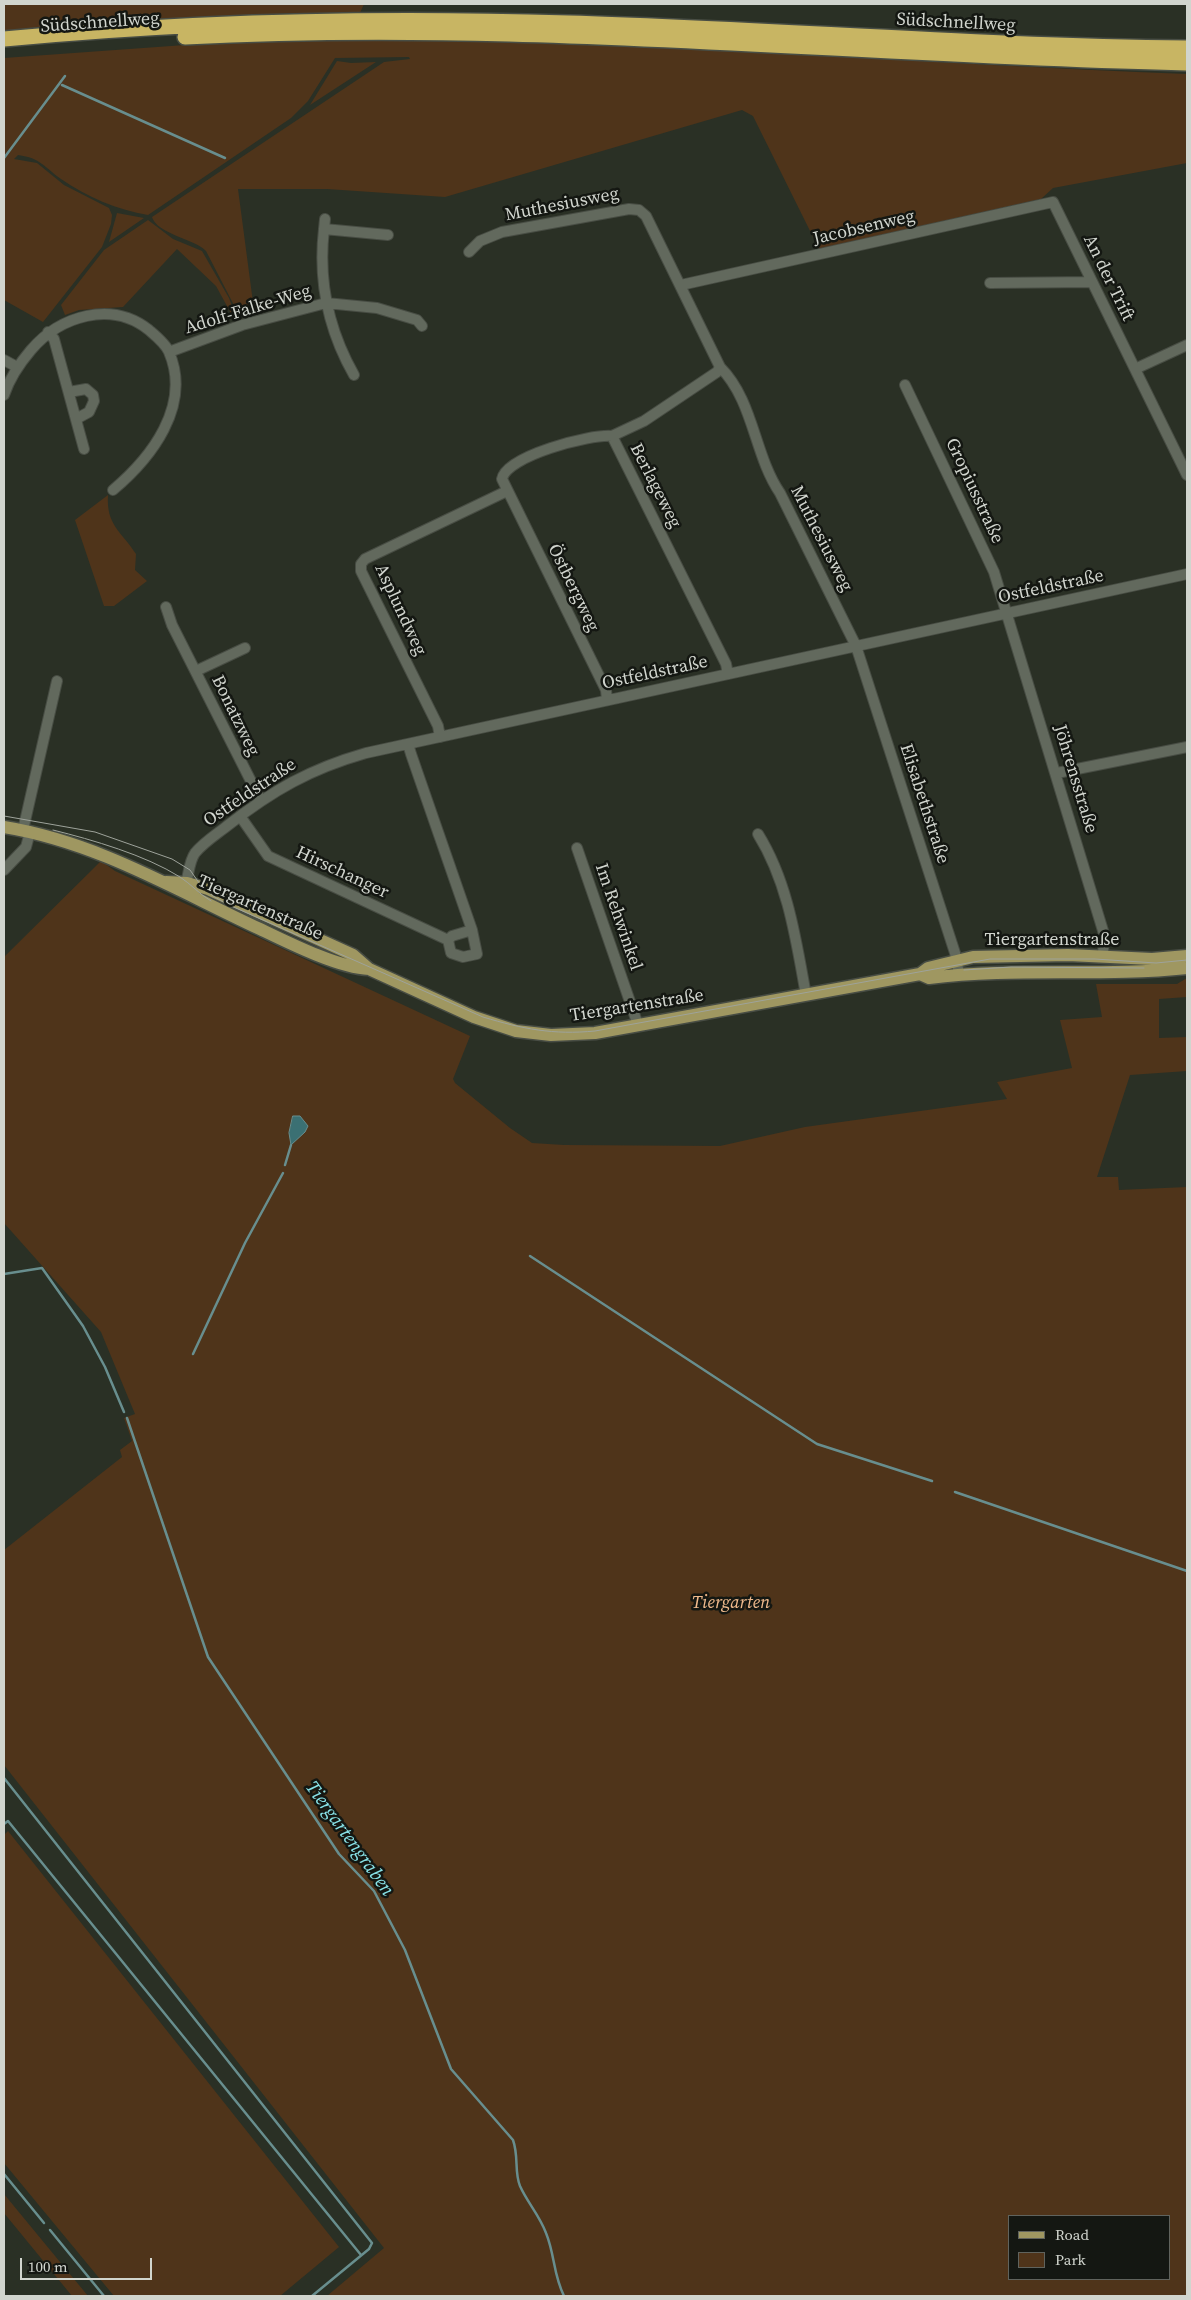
<!DOCTYPE html>
<html>
<head>
<meta charset="utf-8">
<style>
  body { margin:0 }
  #map { position:relative; width:1191px; height:2300px; overflow:hidden; background:#2a3025; font-family:"Source Serif 4",serif }
  canvas { display:block }
  .frame { position:absolute; inset:0; border:5px solid #d1d5ce; pointer-events:none }
  .legend { position:absolute; left:1008px; top:2215px; width:162px; height:65px; box-sizing:border-box; background:#141712; border:1px solid #60635d; margin:0; padding:6px 9px; list-style:none; font-size:15px; color:#d1d5ce }
  .legend li { display:flex; align-items:center; gap:10px; height:25px }
  .legend b { width:25px; border:1px solid #60635d }
  .scale { position:absolute; left:20px; top:2258px; width:132px; height:22px; box-sizing:border-box; border:2px solid #d1d5ce; border-top:0; padding-left:6px; font-size:15px; line-height:18px; white-space:nowrap; color:#d1d5ce; -webkit-text-stroke:4px #141712; paint-order:stroke }
</style>
</head>
<body>
<div id="map">
<canvas width="1191" height="2300"></canvas>
<div class="frame"></div>
<ul class="legend">
<li><b style="height:6px;background:#9f9761"></b>Road</li>
<li><b style="height:14px;background:#4f341a"></b>Park</li>
</ul>
<div class="scale">100 m</div>
</div>
<script>
const c = document.querySelector('canvas').getContext('2d');
c.lineJoin = 'round';
function fill(path, color) { c.fillStyle = color; c.fill(path, 'evenodd'); }
function stroke(path, color, width, dash) { c.strokeStyle = color; c.lineWidth = width; c.lineCap = dash ? 'butt' : 'round'; c.setLineDash(dash || []); c.stroke(path); }
function write(font, color, halo, rows, align = 'center') {
  c.font = font + ' "Source Serif 4",serif'; c.lineWidth = 5; c.setLineDash([]); c.textBaseline = 'middle'; c.strokeStyle = halo; c.fillStyle = color; for (const [text, x, y, turn = 0] of rows) {
    c.save(); c.translate(x, y); c.rotate((+turn || 0) * Math.PI / 180); c.textAlign = isNaN(turn) ? turn : align; if (halo) c.strokeText(text, 0, 0); c.fillText(text, 0, 0); c.restore();
  }
}
const green = new Path2D(`
  M4,4H364L360,13H290L4,34Z
  M390,39C656,42 921,64 1187,74V163L1053,188L1041,199L819,249L753,116L742,110L445,197L327,189H238L254,310L239,315L206,251C195,239 157,234 152,217L384,62L410,59L409,57L335,58L308,101L291,118L148,215C118,210 87,197 61,179C44,167 41,158 18,155L14,159L37,163L64,185L109,208L112,215L111,224L102,247L43,322L4,300V58L227,42Z
  M337,61L351,63L376,62L310,105Z
  M117,213L144,218L109,242Z
  M148,220L173,239L202,251L229,298L236,316L233,317L216,286L177,249L123,307L79,310L65,315L61,305L104,250Z
  M108,495C106,525 121,531 136,554L135,570L147,581L114,606H104L75,520Z
  M101,861L115,871L470,1036L453,1079L455,1083L510,1128L532,1143L564,1145L720,1146L805,1127L1007,1099L997,1082L1072,1068L1060,1020L1102,1017L1096,984H1177L1187,978V997L1159,999V1038L1187,1037V1071L1130,1075L1097,1177H1118L1119,1190L1187,1187V2296H327L384,2248L4,1765V1550L122,1457L120,1450L132,1441L124,1418L135,1414L101,1332L4,1223V957ZM1010,2216H1170V2279H1010Z
  M8,1831L339,2247L280,2296H114L4,2163V1835Z
  M4,2194L88,2296H72L4,2213Z`);
const water = new Path2D(`
  M293,1116H300L308,1126L305,1132L291,1145L289,1133Z`);
const stream = new Path2D(`
  M62,85L225,158
  M4,158L65,76
  M285,1165L291,1145
  M530,1256L817,1444L932,1481
  M4,1274L42,1268L83,1326L105,1367L124,1412
  M193,1354L245,1243L283,1173
  M127,1418L208,1657L339,1854L374,1891L405,1950L451,2069L513,2140C519,2157 514,2171 520,2186C527,2202 540,2216 546,2233C555,2255 553,2274 564,2296
  M955,1492L1187,1571
  M4,1778L372,2243L369,2249L312,2296
  M4,1824L8,1821L361,2255
  M4,2174L44,2223
  M50,2230L104,2296`);
const minor = new Path2D(`
  M324,229L325,219
  M469,252L480,241L502,232L629,209L639,210L646,216L720,367C754,401 754,455 780,493L856,646L955,953L959,974
  M990,283L1092,282
  M681,285L1053,202L1187,475
  M48,332L54,339L84,449
  M169,352L242,325L326,303L377,308L417,320L422,326
  M4,360L17,367
  M1135,369L1187,345
  M354,375C329,331 318,281 324,229L388,235
  M905,385L994,572L1104,934L1103,956
  M69,392L86,389L93,395L94,401L89,412L76,419
  M4,395C10,377 19,364 31,350C60,316 111,300 149,330C156,336 166,344 169,352C192,406 151,458 113,490
  M612,436L644,421L717,372L720,367
  M166,607L172,625L261,801
  M196,671L245,648
  M607,700L606,690L502,479C506,456 590,434 612,436L726,664L728,674
  M440,737L438,726L361,571V564L365,559L507,491
  M408,744L411,754L472,930L477,954L463,957L451,953L448,940L452,936L472,930
  M1057,773L1187,747
  M240,816L268,856L448,940
  M23,830L57,681
  M758,834C788,882 796,940 806,995
  M577,848L638,1025
  M4,870L26,847L30,832
  M184,889C189,878 188,863 195,853C204,842 217,834 227,826C273,790 310,769 366,753L1187,574`);
const major = new Path2D(`
  M4,827C97,842 176,890 260,929C289,943 339,968 369,969
  M166,882L187,883L208,889L353,955L369,969L474,1017L516,1031L551,1035L595,1033L920,974L928,968L973,957L1068,955L1152,959L1187,956
  M920,974L929,978C1015,967 1101,977 1187,968`);
const highway = new Path2D(`
  M185,37C519,19 853,56 1187,63
  M4,39C191,21 380,17 569,23C775,29 981,46 1187,48`);
const tram = new Path2D(`
  M4,816L95,832L172,859L190,870L202,887L213,896L229,905L483,1017C523,1029 553,1035 595,1031L990,959H1095L1156,963L1187,960
  M53,830C93,840 145,855 180,877C191,884 199,894 211,901
  M964,970L1011,967L1144,968`);
const streetNames = [
  ["Südschnellweg",100,23,-4],
  ["Südschnellweg",956,23,3],
  ["Muthesiusweg",562,205,-11],
  ["Jacobsenweg",864,228,-13],
  ["An der Trift",1108,278,64],
  ["Adolf-Falke-Weg",248,310,-17],
  ["Berlageweg",655,486,63],
  ["Gropiusstraße",974,491,65],
  ["Muthesiusweg",821,539,63],
  ["Ostfeldstraße",1051,587,-12],
  ["Östbergweg",573,588,64],
  ["Asplundweg",400,610,65],
  ["Ostfeldstraße",655,673,-12],
  ["Bonatzweg",235,716,64],
  ["Jöhrensstraße",1075,779,73],
  ["Ostfeldstraße",250,793,-34],
  ["Elisabethstraße",924,804,72],
  ["Hirschanger",342,873,25],
  ["Tiergartenstraße",260,908,24],
  ["Im Rehwinkel",618,917,71],
  ["Tiergartenstraße",1052,940],
  ["Tiergartenstraße",637,1006,-9]
];
const parkNames = [
  ["Tiergarten",731,1603]
];
const waterNames = [
  ["Tiergartengraben",349,1839,54]
];
fill(green, '#4f341a');
fill(water, '#3b7073');
stroke(water, '#688e8e', 1);
stroke(stream, '#688e8e', 2.5);
stroke(minor, '#484d44', 12);
stroke(major, '#484d44', 15);
stroke(highway, '#484d44', 18);
stroke(minor, '#62695d', 10);
stroke(major, '#9f9761', 12);
stroke(highway, '#c8b563', 15);
stroke(tram, '#9ea39b', 1);
write('18px', '#d1d5ce', '#141712', streetNames);
write('italic 18px', '#f1bb8d', '#141712', parkNames);
write('italic 19px', '#88e2e7', '#141712', waterNames);
</script>
</body>
</html>
